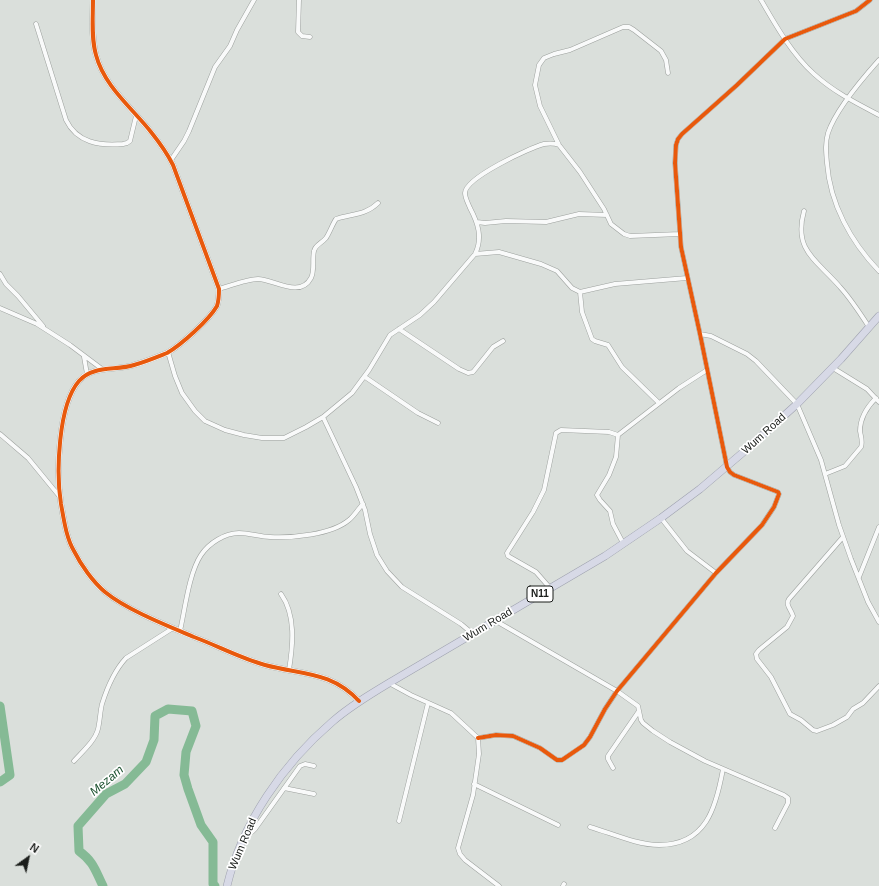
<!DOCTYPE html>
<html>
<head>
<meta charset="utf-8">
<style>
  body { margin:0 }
  #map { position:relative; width:879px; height:886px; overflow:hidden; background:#dadfdb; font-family:Arial,sans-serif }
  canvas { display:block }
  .north { position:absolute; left:8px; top:838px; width:40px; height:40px; -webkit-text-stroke:3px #fff; paint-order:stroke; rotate:33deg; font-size:11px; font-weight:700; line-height:16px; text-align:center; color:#1b1e1b }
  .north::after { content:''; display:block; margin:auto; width:14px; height:18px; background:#1b1e1b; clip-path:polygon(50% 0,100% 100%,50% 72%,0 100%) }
</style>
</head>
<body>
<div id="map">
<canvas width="879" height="886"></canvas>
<div class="north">N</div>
</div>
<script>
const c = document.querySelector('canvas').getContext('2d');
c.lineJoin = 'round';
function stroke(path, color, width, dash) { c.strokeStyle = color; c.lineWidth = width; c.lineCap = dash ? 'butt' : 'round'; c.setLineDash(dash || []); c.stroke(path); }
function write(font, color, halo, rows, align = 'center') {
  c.font = font + ' Arial,sans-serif'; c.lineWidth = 3.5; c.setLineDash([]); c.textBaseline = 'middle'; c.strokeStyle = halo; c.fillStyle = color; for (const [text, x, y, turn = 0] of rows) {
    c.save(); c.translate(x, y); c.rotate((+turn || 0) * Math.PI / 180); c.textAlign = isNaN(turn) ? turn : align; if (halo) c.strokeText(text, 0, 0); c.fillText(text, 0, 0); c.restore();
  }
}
const river = new Path2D(`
  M0,706L10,775L0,782
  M103,886C95,870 94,862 79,851L78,826L106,794L125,784L146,762L154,740L155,716L168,709L192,711L196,726L186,752L184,775L188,789L201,825L213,842V884L215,886`);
const street = new Path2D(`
  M299,0L298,32L302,36L310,37
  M761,0C776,26 792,54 814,74C834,92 856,103 879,115
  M36,24L66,120C77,143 100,146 123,144L127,143L130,141L136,116
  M879,60C862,79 836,109 828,133C825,143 826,152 827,163C830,204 851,242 879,271
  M668,73L666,60L661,51L634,30L629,27H623L570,50L554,54L544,58L539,65L535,85L540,106L559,145L580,172L604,209L611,224L624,234L630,236L680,234
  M171,160L184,141L189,131L215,67L230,46L237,30L254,0
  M804,211C793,251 817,260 840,287C851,299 860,313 869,327
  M477,222L485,223L506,221L546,222L579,214L607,215
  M475,254L499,252L541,264L557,271L572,288L580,292L615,284L687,278
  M0,274L6,284L18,296L43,326
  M219,289C230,286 247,279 258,279C273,279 300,299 311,278C315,270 312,260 314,251C315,245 322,243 326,238C330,232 332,225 336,219C351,214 366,215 378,203
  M580,292L582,312L592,339L595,341L608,345L622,367L659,403
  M0,308L37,324L70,345L102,369
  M399,329L459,369L468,373L473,372L493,347L503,341
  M700,334L711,336L747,354L756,361L797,404L821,460L839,525L851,559L868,602L879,622
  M168,352L175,376L182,393L195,411L205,421L225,430L244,435L262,438H284L306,427L323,417L352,393L369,370L390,335L420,315L434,302L475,254C483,238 478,223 470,208C468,203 465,198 465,193C465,178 529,148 544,144C550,143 554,143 559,145
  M84,357L87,374
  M833,368L867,389L879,402
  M365,377L418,413L438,423
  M323,417L356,487L365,510L370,534L377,555L387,571L402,587L461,624L473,634
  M0,434L28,458L60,497
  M825,474L845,466L861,447C863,442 861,437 860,431C860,418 867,407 876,398
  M661,518L687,551L716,573
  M843,537L789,599C785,605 791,609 793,616L787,627L759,650L756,654L757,659L771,677L790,714L801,720L813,730L817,731L833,725L847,717L853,709L863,703L879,686
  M623,543L613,524L610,511L600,500L597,495L609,475L616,457L618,435L679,388L707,370
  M859,577L879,527
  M550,588L536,572L508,556L507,553L533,512L544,490L556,433L561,430L609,432L618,435
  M281,594C296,615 293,645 289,670
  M496,621L617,691L638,706L641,720L643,723L653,731L670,742L705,761L784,795L788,798V803L775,828
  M180,631C185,609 189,573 201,555C209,543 225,533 239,533C250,533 260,537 270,537C292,538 331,535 349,520C354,516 358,509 363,504
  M389,683L411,695L451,713L478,738L479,754L473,795L458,848L460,854L465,860L499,886
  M478,738L496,735L513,736L540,748L557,760H562L584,745L590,737L605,709L617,691L716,573L762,525L774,507L779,494L778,492L734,475L730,472L727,467L700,334L681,247L675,163L676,145L678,139L682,134L737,85L785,39L856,11L870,0
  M74,761C82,752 95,741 98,729C100,721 100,712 102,704C107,688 114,671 126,658L173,628
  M613,768L608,759V756L639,711
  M474,784L558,825
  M284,788L314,794
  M399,821L428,703
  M590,827C611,833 637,845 659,845C706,845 716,808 723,769
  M246,834L252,832L255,829L300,766L305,764L314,766
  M563,886L564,884`);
const secondary = new Path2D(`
  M93,0C93,18 91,38 96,55C104,86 132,108 151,132C159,142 167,153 173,165L219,289C219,295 219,300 217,306C209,320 181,345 167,353C157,357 145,362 134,365C116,371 93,365 79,381C58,405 56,473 61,504C64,520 66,537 74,551C81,565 93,582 105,592C127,610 168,626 194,637C218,646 240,658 265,665C302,675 331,671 359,701`);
const highway = new Path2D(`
  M227,886C242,823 283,764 332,722C349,707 369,695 389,683L605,556L661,518L700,489L747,449L797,404L841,359L879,316`);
const cycleway = new Path2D(`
  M93,0C93,18 91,38 96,55C104,86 132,108 151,132C159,142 167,153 173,165L219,289C219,295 219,300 217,306C209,320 181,345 167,353C157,357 145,362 134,365C116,371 93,365 79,381C58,405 56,473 61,504C64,520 66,537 74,551C81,565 93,582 105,592C127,610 168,626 194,637C218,646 240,658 265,665C302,675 331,671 359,701
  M478,738L496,735L513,736L540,748L557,760H562L584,745L590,737L605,709L617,691L716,573L762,525L774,507L779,494L778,492L734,475L730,472L727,467L700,334L681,247L675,163L676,145L678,139L682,134L737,85L785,39L856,11L870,0`);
const shields = [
  [540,594,26]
];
const shieldNames = [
  ["N11",540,594]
];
const streetNames = [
  ["Wum Road",764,434,-42],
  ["Wum Road",488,625,-31],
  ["Wum Road",243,844,-67]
];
const waterNames = [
  ["Mezam",107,781,-40]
];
stroke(river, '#85ba95', 9);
stroke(street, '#9ca09d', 5);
stroke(secondary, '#9ca09d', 6);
stroke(highway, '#9ea1ae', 8);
stroke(street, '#f9fafa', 4);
stroke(secondary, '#f9fafa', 5.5);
stroke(highway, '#d7d9e6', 7);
stroke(cycleway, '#e8590c', 4);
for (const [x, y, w] of shields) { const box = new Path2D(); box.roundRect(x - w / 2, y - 8, w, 16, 3); c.fillStyle = '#fff'; c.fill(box); stroke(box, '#1b1e1b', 1); }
write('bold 10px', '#1b1e1b', null, shieldNames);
write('11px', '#1b1e1b', '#fff', streetNames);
write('italic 12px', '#184f2c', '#fff', waterNames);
</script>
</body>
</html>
